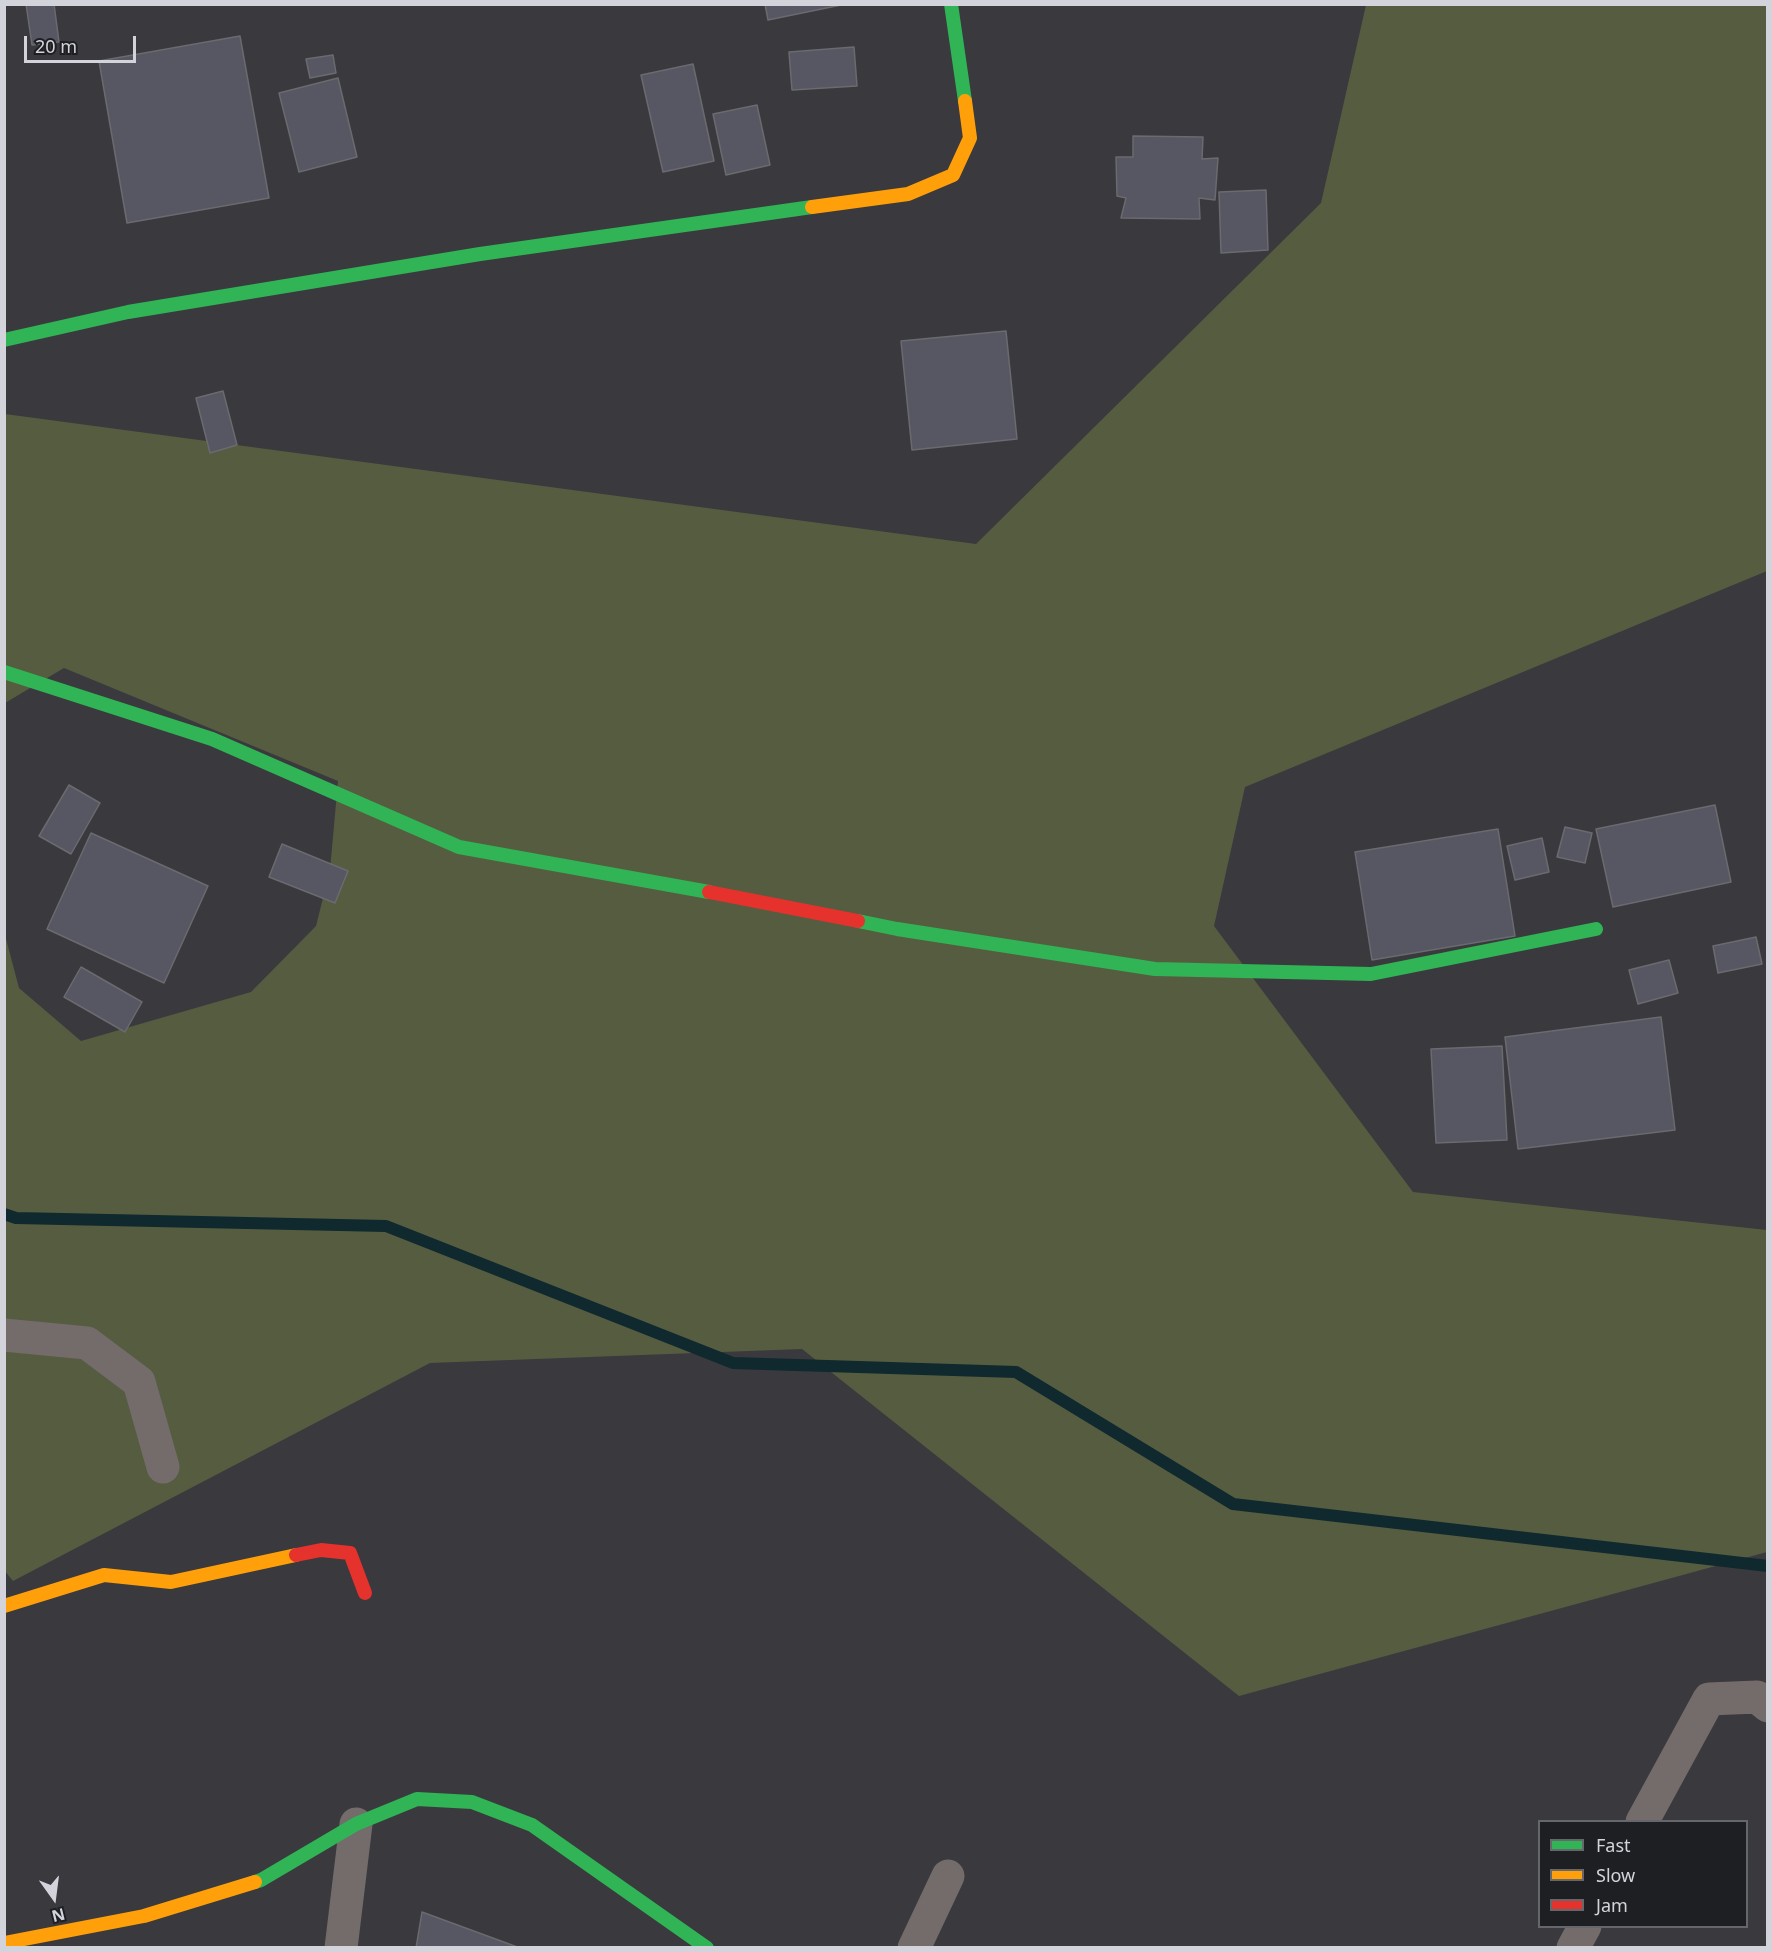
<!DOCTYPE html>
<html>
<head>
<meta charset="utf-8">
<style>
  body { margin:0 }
  #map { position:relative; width:1772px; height:1952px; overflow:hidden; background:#39393e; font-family:"Noto Sans",sans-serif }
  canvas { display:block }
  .frame { position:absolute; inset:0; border:6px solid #d3d4db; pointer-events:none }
  .legend { position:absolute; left:1538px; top:1820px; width:210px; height:108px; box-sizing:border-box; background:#1e1f23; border:2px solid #66676d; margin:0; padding:8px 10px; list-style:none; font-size:18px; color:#d3d4db }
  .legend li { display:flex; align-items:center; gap:12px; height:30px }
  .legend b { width:30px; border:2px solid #66676d }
  .north { position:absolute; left:24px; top:1868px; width:60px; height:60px; -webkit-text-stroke:4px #1e1f23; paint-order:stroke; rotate:166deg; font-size:16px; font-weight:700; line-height:24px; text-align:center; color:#d3d4db }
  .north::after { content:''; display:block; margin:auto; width:21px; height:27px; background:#d3d4db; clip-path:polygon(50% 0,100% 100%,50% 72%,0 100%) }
  .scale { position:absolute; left:24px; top:36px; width:112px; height:27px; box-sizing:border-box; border:3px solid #d3d4db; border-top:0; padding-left:8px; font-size:18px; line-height:21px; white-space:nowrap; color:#d3d4db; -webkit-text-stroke:4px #1e1f23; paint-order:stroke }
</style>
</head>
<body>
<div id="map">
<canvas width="1772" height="1952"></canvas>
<div class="frame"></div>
<ul class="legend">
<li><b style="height:8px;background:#30b455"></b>Fast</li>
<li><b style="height:8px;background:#ff9f0a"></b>Slow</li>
<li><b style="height:8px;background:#e5322d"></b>Jam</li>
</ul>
<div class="north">N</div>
<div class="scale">20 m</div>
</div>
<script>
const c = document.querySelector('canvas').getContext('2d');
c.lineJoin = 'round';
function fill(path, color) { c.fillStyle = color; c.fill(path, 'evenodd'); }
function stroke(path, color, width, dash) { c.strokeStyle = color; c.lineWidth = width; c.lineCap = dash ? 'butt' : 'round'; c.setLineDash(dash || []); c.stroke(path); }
const green = new Path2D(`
  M1366,5H1767V571L1245,787L1214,926L1413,1192L1767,1230V1552L1239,1696L802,1349L430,1363L13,1581L4,1570V931L19,988L81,1041L251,992L316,926L330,870L338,781L64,668L5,703V414L976,544L1321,203Z`);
const stream = new Path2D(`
  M4,1214L16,1218L386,1226L733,1363L1016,1372L1233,1504L1768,1566`);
const building = new Path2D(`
  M26,4H54L59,42L32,45Z
  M765,4H846L768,20Z
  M240,36L269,198L127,223L99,61Z
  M854,47L857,86L792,90L789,52Z
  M333,55L336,73L310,78L306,59Z
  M693,64L714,161L663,172L641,75Z
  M338,78L357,157L299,172L279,93Z
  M757,105L770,165L726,175L713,114Z
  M1133,136L1203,137L1202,159L1218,158L1215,200L1199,198L1200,219L1121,218L1126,198L1117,196L1116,157H1133Z
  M1266,190L1268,250L1221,253L1219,192Z
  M1006,331L1017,439L912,450L901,341Z
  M223,391L237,445L210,453L196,398Z
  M69,785L100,803L71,854L39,836Z
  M1715,805L1731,882L1613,907L1596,829Z
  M1565,827L1592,833L1585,863L1557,857Z
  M1498,829L1515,936L1372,960L1355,852Z
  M91,833L208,886L164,983L47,929Z
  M1542,838L1549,872L1515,880L1507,846Z
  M282,844L348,871L335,903L269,877Z
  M1756,937L1762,964L1718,973L1713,946Z
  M1669,960L1678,993L1638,1004L1629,970Z
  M81,967L142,1002L125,1032L64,997Z
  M1661,1017L1675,1130L1518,1149L1505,1037Z
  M1502,1046L1507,1140L1436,1143L1431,1049Z
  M422,1912L520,1948H416Z`);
const street = new Path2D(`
  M4,1335L87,1343L139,1382L163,1467
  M1642,1822L1709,1699L1757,1697L1768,1706
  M341,1948L356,1824
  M914,1948L948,1876
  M1573,1948L1585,1926`);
const fast = new Path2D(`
  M951,4L965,101
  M4,340L128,312L480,254L812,207
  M4,672L212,739L459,847L709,892
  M858,921L897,929L1155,969L1371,974L1596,929
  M255,1882L261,1880L356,1824L417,1799L472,1802L532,1825L707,1948`);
const slow = new Path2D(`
  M812,207L908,194L953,175L970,138L965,101
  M4,1606L104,1575L171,1582L296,1555
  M4,1943L144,1916L255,1882`);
const jam = new Path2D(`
  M709,892L858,921
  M296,1555L321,1550L350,1553L365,1593`);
fill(green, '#565c40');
stroke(stream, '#10292e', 12);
fill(building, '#565763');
stroke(building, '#6a6a6f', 1.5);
stroke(street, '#746b6b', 33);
stroke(fast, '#30b455', 14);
stroke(slow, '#ff9f0a', 14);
stroke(jam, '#e5322d', 14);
</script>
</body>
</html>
